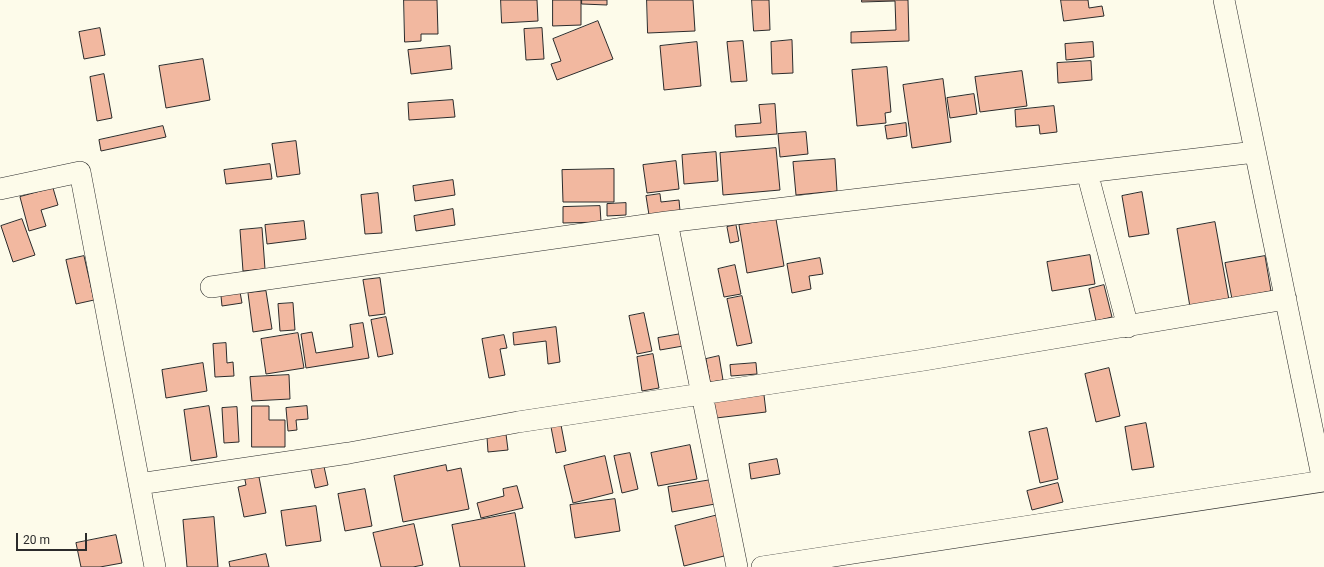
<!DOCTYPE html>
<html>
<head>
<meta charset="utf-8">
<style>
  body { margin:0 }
  #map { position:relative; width:1324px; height:567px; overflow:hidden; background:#fdfbea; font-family:Roboto,sans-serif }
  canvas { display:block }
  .scale { position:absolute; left:16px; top:533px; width:71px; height:18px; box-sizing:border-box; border:2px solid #2b2b2b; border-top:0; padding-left:5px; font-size:12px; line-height:14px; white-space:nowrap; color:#2b2b2b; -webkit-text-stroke:3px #fdfbea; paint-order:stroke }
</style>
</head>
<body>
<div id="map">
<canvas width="1324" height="567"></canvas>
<div class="scale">20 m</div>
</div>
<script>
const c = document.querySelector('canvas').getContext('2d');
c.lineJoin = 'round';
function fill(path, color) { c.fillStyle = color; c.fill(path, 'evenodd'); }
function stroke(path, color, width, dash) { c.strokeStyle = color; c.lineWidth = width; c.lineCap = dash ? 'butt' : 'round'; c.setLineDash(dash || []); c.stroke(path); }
const building = new Path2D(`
  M404,0H437L438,34H421V41L405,42Z
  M501,0H537L538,21L502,23Z
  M553,0H581V25L553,26Z
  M582,0H607V5L582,4Z
  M647,0H693L695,31L648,33Z
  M752,0H769L770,30L754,31Z
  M862,0H908L909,41L851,43V32L896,30L895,1L862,2Z
  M1061,0H1088L1089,8L1102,6L1104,16L1064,21Z
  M598,21L613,59L557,80L551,64L561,61L553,39Z
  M100,28L105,55L84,59L79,32Z
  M542,28L544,59L526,60L524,29Z
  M792,40L793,73L772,74L771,42Z
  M743,41L747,81L731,82L727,42Z
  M697,42L701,86L664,90L660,46Z
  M1093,42L1094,57L1066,60L1065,44Z
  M450,46L452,69L411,74L408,50Z
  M203,59L210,100L166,108L159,66Z
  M1091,61L1092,80L1058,83L1057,63Z
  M887,67L891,112L885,113L886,123L857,126L852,70Z
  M1022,71L1027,106L980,112L975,77Z
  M104,74L112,118L97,121L90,77Z
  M943,79L951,142L912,148L903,85Z
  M974,94L977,114L950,118L947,98Z
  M453,100L455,117L409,120L408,103Z
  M775,104L777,134L736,137L735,125L761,123L759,105Z
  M1054,106L1057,132L1040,134L1039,125L1016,127L1015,110Z
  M906,123L907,136L887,139L885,126Z
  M163,126L166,137L101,151L99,140Z
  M806,132L808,154L780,157L778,134Z
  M296,141L300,174L277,177L272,144Z
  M776,148L780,190L723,195L720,153Z
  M716,152L718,181L684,184L682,155Z
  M835,159L837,191L796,195L793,162Z
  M676,161L679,189L647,193L643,165Z
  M270,164L272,179L226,184L224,170Z
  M614,169V202H563L562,170Z
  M453,180L455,195L415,201L413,186Z
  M53,188L58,205L41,210L46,226L29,231L20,197Z
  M1142,192L1149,234L1129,237L1122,196Z
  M378,193L382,233L365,234L361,195Z
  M660,194L661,202L679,200L680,211L649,215L646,196Z
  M626,203V215L607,216V204Z
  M600,206L601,222L563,223V207Z
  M453,209L455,225L416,231L414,216Z
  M22,219L35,255L13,262L1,226Z
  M776,219L784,266L747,273L739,225Z
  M304,221L306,239L267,244L265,225Z
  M1215,222L1229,300L1190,307L1177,229Z
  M736,225L739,241L730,243L727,227Z
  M262,228L265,269L243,271L240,230Z
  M1090,255L1095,284L1052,291L1047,262Z
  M84,256L94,300L76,304L66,260Z
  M1265,256L1271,291L1232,299L1225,263Z
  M820,258L823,274L809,276L811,289L792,293L787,264Z
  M735,265L741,294L724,297L718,269Z
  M380,278L385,314L369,316L363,280Z
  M1104,285L1112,317L1096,321L1089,289Z
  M266,291L272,329L253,332L248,293Z
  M240,292L242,303L222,306L221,296Z
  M742,296L752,343L737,346L727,299Z
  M293,303L295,330L280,331L278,304Z
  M644,313L652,351L637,354L629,316Z
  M386,317L393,354L378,357L371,320Z
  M363,323L369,358L306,368L301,334L312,332L316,353L353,347L350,325Z
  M556,327L560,362L548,364L546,341L514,345L513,333Z
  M298,333L304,368L266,374L261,339Z
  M681,334L683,346L660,350L658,338Z
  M504,335L507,348L500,349L505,375L489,378L482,339Z
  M226,343L227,363L233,362L234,376L215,377L213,344Z
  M653,354L659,388L642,391L637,357Z
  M719,356L723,380L710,382L706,359Z
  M203,363L207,391L166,398L162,370Z
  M756,363L757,374L731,376L730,365Z
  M1109,368L1120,416L1096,422L1085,374Z
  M289,375L290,399L252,401L250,377Z
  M764,395L766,412L716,418L714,402Z
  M209,406L217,457L191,461L184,410Z
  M252,406H269V420H285V447H252Z
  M307,406L308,419L296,420L297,430L288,431L286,408Z
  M237,407L239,442L224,443L222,408Z
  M1146,423L1154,467L1132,470L1125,427Z
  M561,425L566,451L556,453L551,427Z
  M1047,428L1058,479L1040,483L1029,432Z
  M506,434L508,450L488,452L487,437Z
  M690,445L697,479L658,486L651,453Z
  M630,453L638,489L622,493L614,456Z
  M605,456L613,493L573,503L564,466Z
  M777,459L780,474L751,479L749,464Z
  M323,462L328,485L315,488L310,465Z
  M446,465L447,471L461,468L469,509L403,522L394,476Z
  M258,472L266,513L244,517L238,487L246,485L244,475Z
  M711,480L715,504L672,512L668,487Z
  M1058,483L1063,502L1032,510L1027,491Z
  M517,486L523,508L481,518L477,503L504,496L503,489Z
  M365,489L372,526L345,531L338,494Z
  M615,499L620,531L575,538L570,505Z
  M316,506L321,541L286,546L281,511Z
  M515,513L525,567H460L452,525Z
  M718,515L728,555L684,566L675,526Z
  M214,517L218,567H187L183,520Z
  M414,524L423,565L413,567H381L373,533Z
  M116,535L122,563L100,567H81L76,543Z
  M266,554L269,567H230L229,562Z`);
const street = new Path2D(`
  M1224,0L1323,481
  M1087,172L1128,327
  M0,189L80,172L155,567
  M667,222L737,567
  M211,287L667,222L1255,152
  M139,484L349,453L518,422L924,360L1286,299
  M762,567L1324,481`);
fill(building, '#f2b8a0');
stroke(building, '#2b2b2b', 1);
stroke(street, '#2b2b2b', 22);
stroke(street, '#fdfbea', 21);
</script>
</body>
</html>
